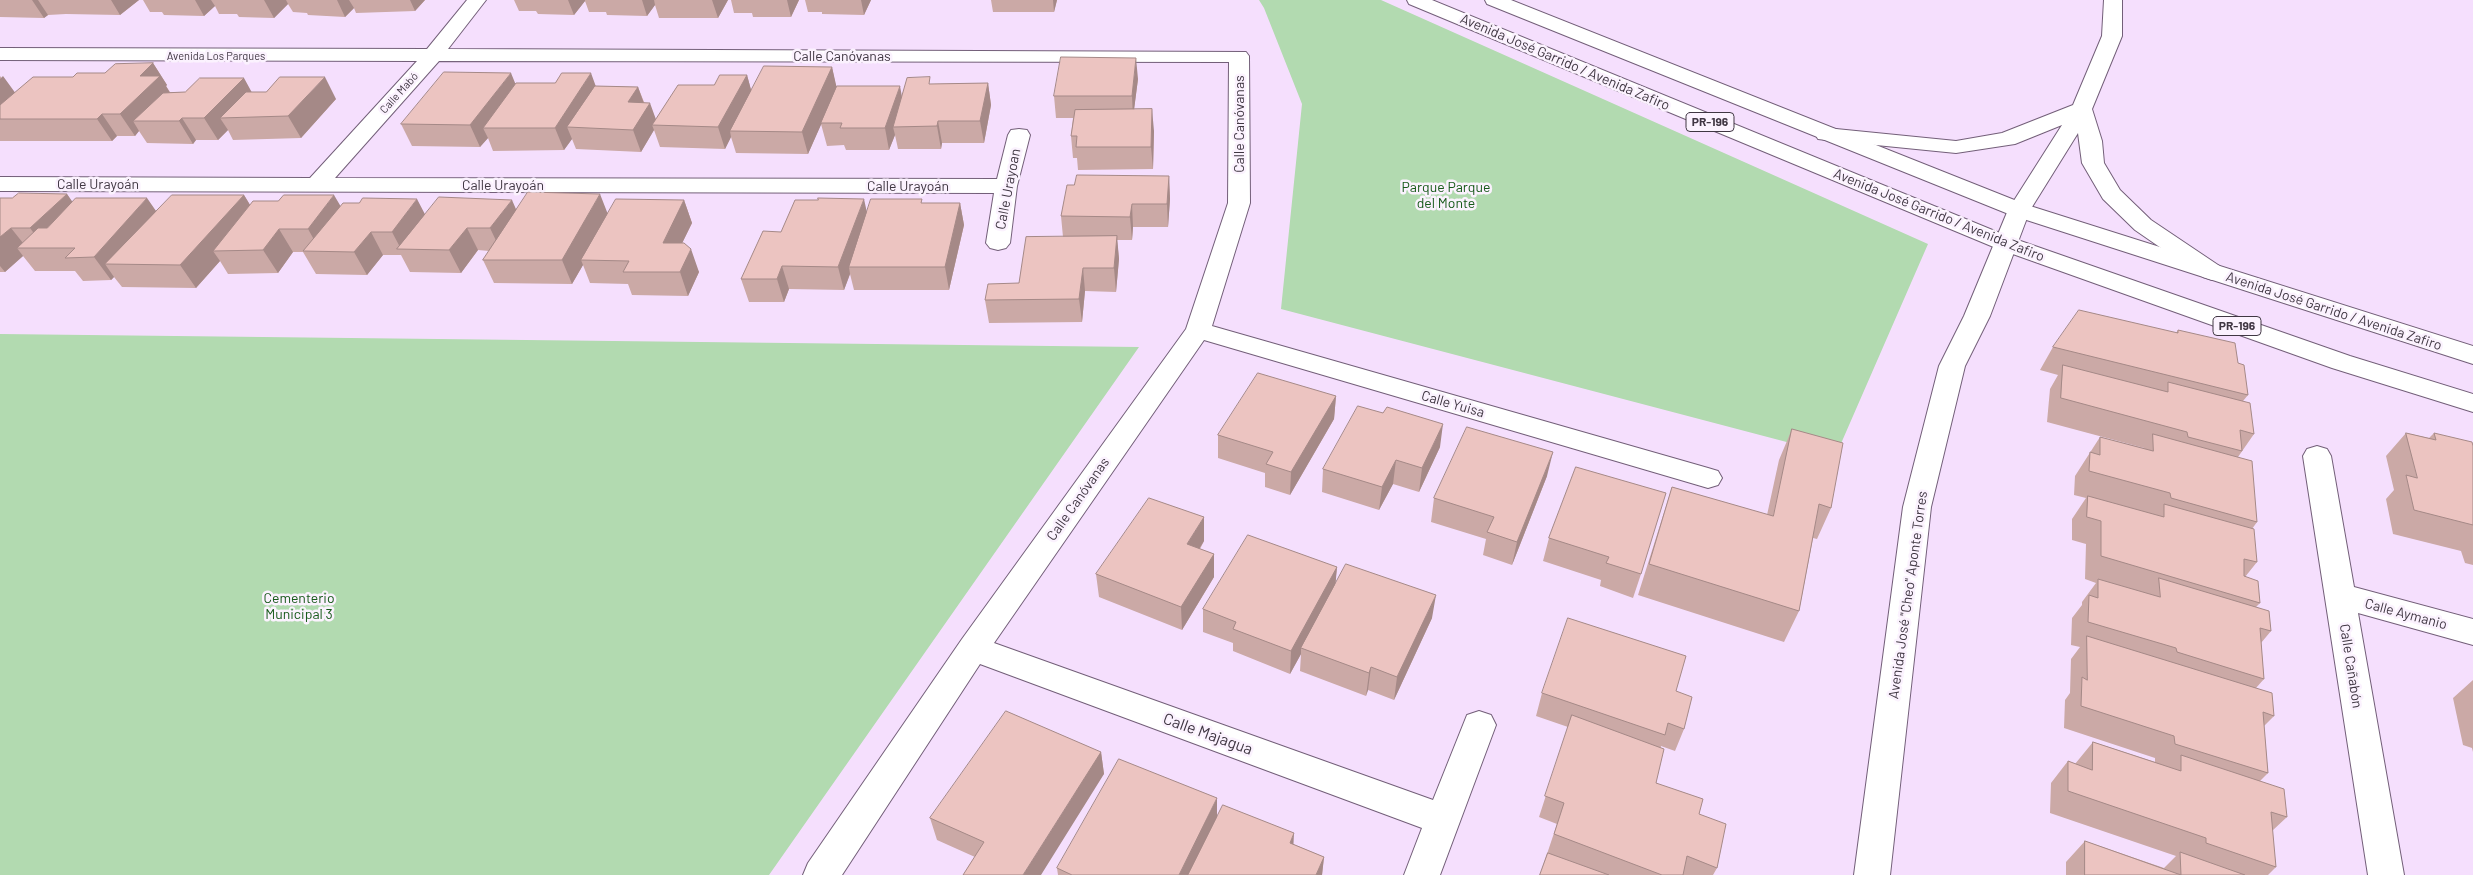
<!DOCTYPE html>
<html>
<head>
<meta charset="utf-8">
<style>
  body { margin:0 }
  canvas { display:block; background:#f5dffd }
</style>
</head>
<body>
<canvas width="2473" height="875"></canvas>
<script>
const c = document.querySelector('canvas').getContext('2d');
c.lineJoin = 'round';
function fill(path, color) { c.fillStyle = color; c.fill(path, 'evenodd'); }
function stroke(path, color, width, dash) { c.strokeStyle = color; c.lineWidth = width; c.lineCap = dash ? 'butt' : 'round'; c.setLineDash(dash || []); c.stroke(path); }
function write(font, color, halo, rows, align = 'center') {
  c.font = font + ' Barlow,sans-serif'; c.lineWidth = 5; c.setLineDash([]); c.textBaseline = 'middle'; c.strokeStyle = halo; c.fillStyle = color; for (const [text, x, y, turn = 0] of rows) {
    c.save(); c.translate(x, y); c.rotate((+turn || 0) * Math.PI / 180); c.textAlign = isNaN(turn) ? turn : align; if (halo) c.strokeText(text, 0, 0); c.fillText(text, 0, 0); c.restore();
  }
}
const green = new Path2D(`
  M1259,0H1381L1928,244L1836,455L1281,309L1302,104L1264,8Z
  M0,334L1139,347L769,875H0Z`);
const service = new Path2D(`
  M2104,0H2122V36L2092,109L2102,141L2104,163L2120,190L2151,220L2221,267L2224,272L2221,277L2212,280L2203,277L2135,230L2103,199L2082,163L2078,133L2027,215L2019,217L2011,215L2008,210L2062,125L2015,144L1956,153L1826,140L1818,139L1815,134L1818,129L1826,128L1956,141L2002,133L2073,105L2102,36Z`);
const minor = new Path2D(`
  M467,0H486L448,49L1246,52L1249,56L1250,203L1212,326L1708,468L1718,471L1722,478L1718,485L1708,488L1204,340L994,643L1433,800L1467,715L1479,711L1491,715L1496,725L1440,875H1404L1422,828L980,664L842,875H803L808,863L962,639L1186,329L1228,203L1229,62L439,61L335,178L997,179L1008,135L1011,130L1019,129L1027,130L1030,135L1017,186L1010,243L1006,248L998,250L990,248L986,243L994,193L0,191V177L310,178L417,61L0,60V48L427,49Z
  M2317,446L2327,449L2331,456L2354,587L2473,619V645L2358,613L2404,875H2368L2303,456L2307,449Z`);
const tertiary = new Path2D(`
  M2019,203L2027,205L2030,210L1990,316L1965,366L1931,507L1890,875H1854L1903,507L1939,366L1964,316L2008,210L2011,205Z`);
const primary = new Path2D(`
  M1407,0H1432L2012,238L2350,356L2473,394V412L2332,368L1996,248L1409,4Z
  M1485,0H1511L2027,205L2473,346V364L2011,215L1487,4Z`);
const wall = new Path2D(`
  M0,0H139L120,15L66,14L48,15L44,18L0,17Z
  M143,0H425L415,11L356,13L354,8L345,17L308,15L307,13L293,12L288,4L274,18L239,17L237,14H219L215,6L204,16L164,15L162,12H150Z
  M514,0H728L718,18H659L655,5L647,16L607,15L606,12H589L585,1L574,15L538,14L536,11H519Z
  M731,0H799L791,17H753L752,13H734Z
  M805,0H871L864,15L822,14V12H808Z
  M991,0H1057L1054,12H993Z
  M153,63L167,85L166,86L170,92H251L336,99L301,138L233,140L228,130L218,140H196L193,144L147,143L139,131L135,136H117L112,141H0V76L15,93L73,77L105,73Z
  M832,67L836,87L902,97L932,84L988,83L991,105L984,143H942L941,149H898L895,135L889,150H846L844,145L827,146L821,124L808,154L736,153L731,137L725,149L660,147L654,130L641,152L576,149L572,139L564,150L493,151L488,138L480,147L412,146L401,124L515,84L638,87L644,102L656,120L714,85L747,75L751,90Z
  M1138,79L1134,109L1154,131L1153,169L1078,170L1077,158H1073L1071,136L1073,118H1056L1054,96Z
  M1169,176L1170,199L1168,227H1133L1132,240H1117L1119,259L1116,292L1085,291L1082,322L989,323L985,300L1019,283L1063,237L1061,216Z
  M67,194L72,202L156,211L244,195L250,205L340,206L425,215L516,209L608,213L684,200L692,223L682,243L699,272L688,296L632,295L628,284L590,283L583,265L572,284L494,283L483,260L489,251L478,250L461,273L410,272L401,255H383L367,275L316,274L303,252H293L278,273L228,274L220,261L196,288L122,287L114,277L111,280L83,281L75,271H35L23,256L5,272H0V198H12Z
  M923,203H960L964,225L949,290H854L850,274L844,290L789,289L784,302H749L741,279L781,232L867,212Z
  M2178,330L2238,363L2248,395L2243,401L2254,434L2238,457L2257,522L2252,529L2257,562L2245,577L2260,603L2256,607L2271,631L2261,643L2264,679L2256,688L2274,716L2264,726L2268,773L2260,781L2287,817L2272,831L2276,867L2268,875H2066V862L2085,841L2164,868L2176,856L2050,813L2051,783L2068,761L2075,764L2093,742L2155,762V758L2064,728L2065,700L2070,693L2071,659L2080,647L2071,645L2072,618L2082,605V602L2096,583L2085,579L2086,544L2072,540V519L2086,498L2074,495L2075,476L2100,437L2143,448H2144L2047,422L2050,389L2058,375L2040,370L2053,347L2176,333Z
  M1336,396L1334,419L1290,495L1265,487V473L1218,458V435Z
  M1792,429L1831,508L1817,539L1813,538L1799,611L1784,642L1638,595L1672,487L1767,515L1779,460Z
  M2406,433L2429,438L2434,433L2473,446V565L2465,563L2461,551L2393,534L2386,499L2394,490L2386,456Z
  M1440,447L1419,492L1393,484L1379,510L1322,492L1323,469Z
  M1576,467L1641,574L1633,598L1600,586L1601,580L1543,561L1549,538Z
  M1547,476L1512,565L1483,555L1486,539L1431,522L1434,498Z
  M1204,541L1200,549L1214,554V577L1182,630L1099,597L1096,574Z
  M1337,567L1335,584L1432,618L1394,700L1368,690L1366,696L1300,671L1301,654L1290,674L1233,651V643L1203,632V609Z
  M2473,680V752L2472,748L2463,745L2453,698Z
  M1676,691L1684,729L1675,751L1661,746L1656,783L1699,814L1717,868L1713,875H1540L1557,824L1539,817L1568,727L1536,716L1542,693Z
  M1101,752L1104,774L975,857L937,840L930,818Z
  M1217,816L1293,844L1324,857L1322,875H1058L1057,868Z`);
const shadedWall = new Path2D(`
  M32,0H38L48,15L44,18Z
  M111,0H139L120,15Z
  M195,0H211L215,6L204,16Z
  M264,0H286L288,4L274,18Z
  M337,0H349L354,8L345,17Z
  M410,0H425L415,11Z
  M568,0H585V1L574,15Z
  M642,0H654L655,5L647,16Z
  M712,0H728L718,18Z
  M787,0H799L791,17Z
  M861,0H871L864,15Z
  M1053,0H1057L1054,12Z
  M1136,58L1138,79L1133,118L1132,96Z
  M153,63L167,85L166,86L173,98L133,121L139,131L135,136L120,114L140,76Z
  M832,67L837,89L808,154L802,132Z
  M511,73L520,95L483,128L488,138L480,147L470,125Z
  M591,73L599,95L567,127L572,139L564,150L555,128Z
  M747,75L753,97L730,131L731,137L725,149L718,127Z
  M3,76L19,98L0,114V79Z
  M325,77L336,99L301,138L288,116Z
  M244,78L256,100L220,118L228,130L218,140L204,118Z
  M988,83L991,105L984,143L980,121Z
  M900,86L904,108L893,127L895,135L889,150L885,128Z
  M638,87L646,109L650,103L658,125H652L654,130L641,152L633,130L628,102Z
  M1152,109L1154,131L1153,169L1151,147Z
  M102,114L117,136L112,141L97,119Z
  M182,118L196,140L193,144L179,121Z
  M938,121L942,143L941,149L937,126Z
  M1169,176L1170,199L1168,227L1167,204Z
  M67,194L83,217L45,248L30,228Z
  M600,194L609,217L581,260L583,265L572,284L562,260Z
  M244,195L258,218L213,251L220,261L196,288L180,265Z
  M334,195L347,217L321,252L308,229Z
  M147,198L163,221L105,264L114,277L111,280L94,257Z
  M417,199L429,222L401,249L392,232Z
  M864,199L869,222L849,267L850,274L844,290L838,267Z
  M512,200L522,223L501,251L490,228Z
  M684,200L692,223L671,266L663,243Z
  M960,203L964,225L949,290L945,267Z
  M1132,204L1133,227L1132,240L1130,217Z
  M11,228L27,248H17L23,256L5,272L0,266V237Z
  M467,228L478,250L461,273L449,250Z
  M279,229L293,252L278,273L263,250Z
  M371,232L383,255L367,275L354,252Z
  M1117,236L1119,259L1116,292L1114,268Z
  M691,249L699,272L688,296L680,272Z
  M782,266L789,289L784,302L777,279Z
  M1083,268L1085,291L1082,322L1079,299Z
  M1336,396L1334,419L1290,495L1291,472Z
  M1443,424L1440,447L1419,492L1422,468Z
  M1553,452L1547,476L1512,565L1517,542Z
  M1396,460L1393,484L1379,510L1382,487Z
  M1204,517V541L1188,567L1187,544Z
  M1214,554V577L1182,630L1181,607Z
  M1337,567L1335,590L1301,648V654L1290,674L1291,651Z
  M1436,595L1432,618L1394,700L1397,677Z
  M1371,667L1368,690L1366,696L1369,673Z
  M1101,752L1104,774L1041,875H1023Z
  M1217,798V820L1190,875H1179Z
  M1294,833L1293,854L1290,843Z
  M1324,857L1322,875H1316Z`);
const building = new Path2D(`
  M1061,57L1136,58L1132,96H1054Z
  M153,63L140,76H160L120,114H102L97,119H0V105L33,77H73L77,73H105L115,64Z
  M764,66L832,67L802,132L730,131Z
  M444,72L511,73L470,125L401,124Z
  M562,73H591L555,128H483L516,83H555Z
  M720,75H747L718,127L652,125L678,85H714Z
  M280,77H325L288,116L220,118L246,92H266Z
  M930,77L929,84L988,83L980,121H938L937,126L893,127L907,78Z
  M200,78H244L204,118H182L179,121H133L163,93L185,92Z
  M595,86L638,87L628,102L650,103L633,130L567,127Z
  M837,86H900L885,128H840L842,123H821Z
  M1152,109L1151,147H1076L1077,136H1071L1075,110Z
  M1077,175L1169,176L1167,204H1132L1130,217L1061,216L1067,185H1074Z
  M528,192L600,194L562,260H483Z
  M19,193L67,194L30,228H11L0,237V198H12Z
  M172,195H244L180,265L105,264Z
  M284,195H334L308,229H279L263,250L213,251L253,201H278Z
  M439,197L512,200L490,228H467L449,250L397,249Z
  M76,198H147L94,257L65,258L75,248H17L38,228H47Z
  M363,198L417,199L392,232H371L354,252L303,251L343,203H359Z
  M818,198L864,199L838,267L782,266L777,279H741L763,231L781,232L795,200H818Z
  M616,199L684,200L663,243H684L691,249L680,272H623L629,261L581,260Z
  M871,199H922L921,203H960L945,267H849Z
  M1117,236L1114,268H1083L1079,299L985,300L988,284L1019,283L1026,237Z
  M2079,310L2178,333V330L2235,343L2238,363L2244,365L2248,395L2053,347Z
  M2063,365L2168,392V382L2250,403L2254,434L2240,430L2242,451L2188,437L2187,432L2061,398Z
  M1258,373L1336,396L1291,472L1266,464L1273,452L1218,435Z
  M1358,406L1383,413L1387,407L1443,424L1422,468L1396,460L1382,487L1323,469Z
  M1467,427L1553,452L1517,542L1487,532L1494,517L1434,498Z
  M1792,429L1843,443L1831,508L1819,504L1799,611L1649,564L1672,487L1773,516Z
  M2406,433L2436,440L2434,433L2472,442L2473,446V525L2414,510L2406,475L2417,478Z
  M2153,434L2252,461L2257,522L2171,498L2170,493L2089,471L2090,452L2100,455V437L2153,451Z
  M1576,467L1666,493L1641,574L1606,563L1609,557L1549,538Z
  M2088,496L2164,517V504L2254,529L2257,562L2244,559V576L2258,581L2260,603L2101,556V521L2087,517Z
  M1149,498L1204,517L1187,544L1214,554L1181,607L1096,574Z
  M1248,535L1337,567L1291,651L1233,629L1236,622L1203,609Z
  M1346,564L1436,595L1397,677L1371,667L1369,673L1301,648Z
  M2159,578L2269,611L2271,631L2260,628L2264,679L2177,652L2176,648L2088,622L2089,595L2098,598V579L2160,597Z
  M1568,618L1686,656L1676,691L1692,697L1684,729L1668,723L1665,735L1542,693Z
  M2087,636L2272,693L2274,716L2263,712L2268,773L2175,744L2174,736L2081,706L2082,677L2087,680Z
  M1006,711L1101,752L1023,875H963L984,842L930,818Z
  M1572,715L1664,749L1656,783L1703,799L1699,814L1726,824L1717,868L1687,856L1683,875H1662L1554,834L1564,803L1545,796Z
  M2093,742L2181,771V755L2284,789L2287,817L2271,812L2276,867L2206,843V838L2068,791V761L2092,770Z
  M1119,759L1217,798L1179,875H1072L1057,868Z
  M1223,805L1294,833L1290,843L1324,857L1316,875H1188Z
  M2085,841L2181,875L2180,852L2245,875H2085Z
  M1548,853L1609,875H1540Z`);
const farStreetnames = [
  ["Avenida Los Parques",216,56],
  ["Calle Mabó",399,93,-48]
];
const shields = [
  [1710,122,48],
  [2237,326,48]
];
const shieldNames = [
  ["PR-196",1710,122],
  ["PR-196",2237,326]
];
const streetNames = [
  ["Calle Canóvanas",842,56],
  ["Avenida José Garrido / Avenida Zafiro",1565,62,23],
  ["Calle Canóvanas",1239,124,-90],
  ["Calle Urayoán",98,184],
  ["Calle Urayoán",503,185],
  ["Calle Urayoán",908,186],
  ["Calle Urayoan",1008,189,-79],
  ["Avenida José Garrido / Avenida Zafiro",1939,215,22],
  ["Avenida José Garrido / Avenida Zafiro",2334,311,18],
  ["Calle Yuisa",1453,404,16],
  ["Calle Canóvanas",1078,499,-55],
  ["Avenida José \"Cheo\" Aponte Torres",1908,595,-82],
  ["Calle Aymanio",2406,614,15],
  ["Calle Cañabón",2351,666,81]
];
const parkNames = [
  ["Parque Parque",1446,187],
  ["del Monte",1446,203],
  ["Cementerio",299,598],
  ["Municipal 3",299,614]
];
const nearStreetnames = [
  ["Calle Majagua",1208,734,20]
];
fill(green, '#b2dab0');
stroke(service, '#735f79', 2);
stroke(minor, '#735f79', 2);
stroke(tertiary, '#735f79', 2);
stroke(primary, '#735f79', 2);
fill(service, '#fff');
fill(minor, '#fff');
fill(tertiary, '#fff');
fill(primary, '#fff');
fill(wall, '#cba9a6');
fill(shadedWall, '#a58987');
fill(building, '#ecc4c1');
stroke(building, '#a58987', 1);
write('11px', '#403743', '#fbf2fe', farStreetnames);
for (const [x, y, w] of shields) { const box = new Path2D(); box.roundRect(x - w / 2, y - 9.5, w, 19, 4); c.fillStyle = '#fbf2fe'; c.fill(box); stroke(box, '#403743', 1); }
write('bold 12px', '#403743', null, shieldNames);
write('14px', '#403743', '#fbf2fe', streetNames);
write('14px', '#165919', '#fbf2fe', parkNames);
write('16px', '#403743', '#fbf2fe', nearStreetnames);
</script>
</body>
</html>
